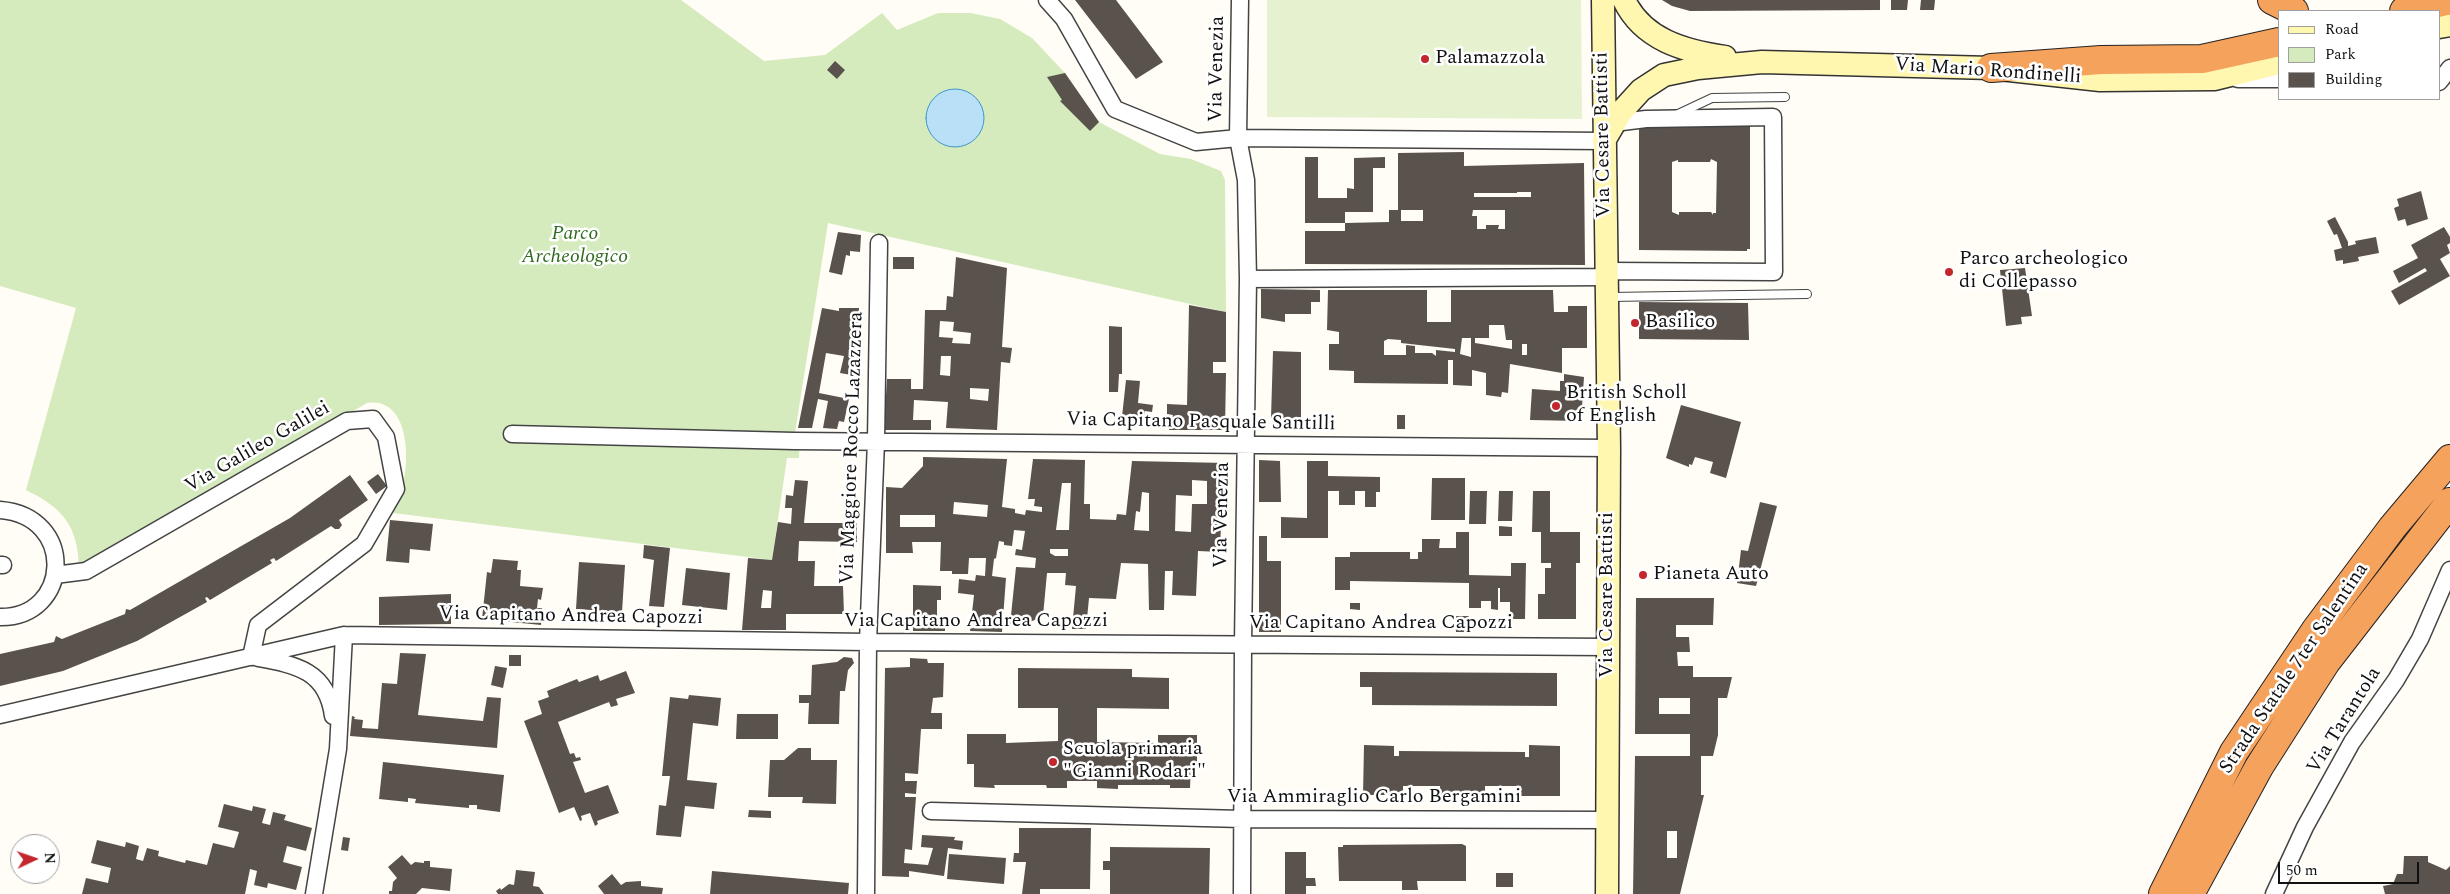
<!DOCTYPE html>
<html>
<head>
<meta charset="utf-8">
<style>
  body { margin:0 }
  #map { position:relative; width:2450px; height:894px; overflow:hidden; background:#fffdf5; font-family:Spectral,serif }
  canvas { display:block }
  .legend { position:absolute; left:2278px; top:10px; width:162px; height:90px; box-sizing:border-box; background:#fff; border:1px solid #a0a0a0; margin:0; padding:6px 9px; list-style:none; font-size:15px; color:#111 }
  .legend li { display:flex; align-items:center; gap:10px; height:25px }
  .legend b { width:25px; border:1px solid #a0a0a0 }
  .north { position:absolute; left:10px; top:834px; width:50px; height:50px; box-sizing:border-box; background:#fff; border:1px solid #a0a0a0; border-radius:50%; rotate:87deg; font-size:14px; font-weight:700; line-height:20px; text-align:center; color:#111 }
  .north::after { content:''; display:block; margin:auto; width:18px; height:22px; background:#c4262e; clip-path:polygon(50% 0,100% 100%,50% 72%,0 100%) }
  .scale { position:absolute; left:2278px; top:862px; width:141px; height:22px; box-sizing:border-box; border:2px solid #111; border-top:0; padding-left:6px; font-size:15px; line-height:18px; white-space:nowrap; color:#111; -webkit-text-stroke:4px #fff; paint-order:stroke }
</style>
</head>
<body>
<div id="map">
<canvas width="2450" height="894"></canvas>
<ul class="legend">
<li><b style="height:6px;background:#fff6b0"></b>Road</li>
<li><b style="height:14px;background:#d5ebbd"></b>Park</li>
<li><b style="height:14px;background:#5a524d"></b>Building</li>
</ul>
<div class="north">N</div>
<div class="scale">50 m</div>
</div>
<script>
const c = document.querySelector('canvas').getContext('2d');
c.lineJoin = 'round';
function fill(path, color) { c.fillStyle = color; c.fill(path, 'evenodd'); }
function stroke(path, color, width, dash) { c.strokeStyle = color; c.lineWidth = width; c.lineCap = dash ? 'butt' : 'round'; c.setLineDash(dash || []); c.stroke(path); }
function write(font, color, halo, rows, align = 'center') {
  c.font = font + ' Spectral,serif'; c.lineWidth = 5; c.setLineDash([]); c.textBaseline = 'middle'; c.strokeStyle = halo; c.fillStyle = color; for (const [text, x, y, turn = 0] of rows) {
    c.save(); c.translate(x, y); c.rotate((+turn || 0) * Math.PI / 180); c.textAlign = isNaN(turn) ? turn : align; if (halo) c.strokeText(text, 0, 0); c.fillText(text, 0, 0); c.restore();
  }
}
const green = new Path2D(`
  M0,0H681L764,61L825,55L882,13L897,30L938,13H971L1000,19L1032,38L1065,73L1099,122L1160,154L1191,159L1221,171L1225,180L1226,312L828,223L795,433L800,434L799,458H787L772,560L393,513C397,502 401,491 404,479C410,451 406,397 367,403L97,561L79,568C78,526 63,508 26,490L76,308L0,286Z`);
const pitch = new Path2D(`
  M1267,0H1581L1582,119L1267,117Z`);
const water = new Path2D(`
  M926 118a29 29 0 1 1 58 0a29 29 0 1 1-58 0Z`);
const building = new Path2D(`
  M1075,0H1116L1163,62L1136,79Z
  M1662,0H1880V10L1690,11L1672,6Z
  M1891,0H1908L1907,10H1891Z
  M1921,0H1935L1934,10H1920Z
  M835,61L845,70L837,79L827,70Z
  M1065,73L1099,122L1090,131L1060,101L1062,100L1047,77Z
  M1639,125H1750V249H1747V251L1639,250ZM1711,159L1717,162L1716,213H1713V215L1711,212H1679V215L1672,212V162L1678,160V162H1710Z
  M1464,152V166L1584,163L1585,265L1305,264V231H1345V223H1305V157H1318V198H1347V188L1354,189V158L1385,157V168H1373V212H1345V223L1389,222V210H1398V153ZM1517,192H1531V197H1474V193H1517ZM1401,210H1423V221H1401ZM1473,210H1505V229H1498L1499,225H1486V229H1477V216H1472Z
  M2421,191L2428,219L2407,226L2405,219L2398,221L2394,208L2399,206L2397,199Z
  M2335,217L2348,242V246L2356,244L2355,241L2376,237L2379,253L2358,257L2359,261L2343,264V260L2336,261L2334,250L2342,248L2337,234L2334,235L2327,221Z
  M2444,227L2450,237V243L2447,245L2450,253L2440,259L2450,276L2399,305L2391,291L2427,271L2425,268L2399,283L2393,271L2418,258L2411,245Z
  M838,232L861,235L860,252L850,251V256L846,255L842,275L829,272Z
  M893,257H914V269H893Z
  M956,257L1007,268L1002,347L1012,348L1010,363L1001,362L997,430L946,428L948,402L914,400L913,420H931V430H884L887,379H911V389H923L925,310H946L947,296L953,297ZM940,321L954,322L953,331L971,333L970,344L952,343L953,338L939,337ZM941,356H951L950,376L940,375ZM970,388L989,389L988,401L970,399Z
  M2025,268L2032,316L2021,317L2022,324L2006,326L2000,270Z
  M1261,289L1320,290V302H1311V314H1285V322L1261,318Z
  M1328,290H1427V322H1451V290H1553L1554,312H1568V306H1587V348H1562V373L1510,364L1508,393L1502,392L1501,397L1486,395V373L1472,370V386L1453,385V360H1448V384L1354,383V371L1329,370V344H1339V332L1327,330ZM1489,325H1504L1506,340H1512V349L1475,343V338H1489ZM1462,338H1471V357L1460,354ZM1388,339L1401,340V343L1455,349V352L1436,350V356L1432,353H1415V346L1406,345V355H1384V341ZM1522,344H1527V355H1522Z
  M1639,302L1748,303L1749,340L1639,339Z
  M1189,305L1226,312V362H1213V373H1226L1225,430H1169L1173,415L1167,414V404L1187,405Z
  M822,308L839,311V308H859L857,376L840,373L844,356L826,353L819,393L849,399L844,422L839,421L837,429L823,428L828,401L818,399L812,428H798Z
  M1109,326L1122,327V374H1119L1118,392H1109Z
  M1273,351L1301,352V419L1271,418Z
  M1564,374L1584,377L1581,421L1530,420L1532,389L1560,391V381H1564Z
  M1126,380L1140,381L1138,403L1153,405L1152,412L1145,411L1144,416H1137L1135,428L1121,426Z
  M1681,405L1741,422L1726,478L1710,473L1713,462L1695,457L1692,465L1689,464V467L1666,458Z
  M1397,415H1405V429H1397Z
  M923,457L1007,459L1002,507L1015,509V513L1025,515L1026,510L1042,512V507L1034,506L1035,499H1028L1033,459L1085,460L1084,504H1090V519L1116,520L1117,514L1126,515L1132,461L1226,463L1225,494L1222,493L1220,552L1198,551L1196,596L1172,595L1173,571H1165L1164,610H1149L1148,564L1121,563L1116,599L1089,598L1086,629H1072L1076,586L1065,585L1066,573H1047L1043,616L1028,623L1027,627L1010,625L1016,567L1035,568L1036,558L1015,555L1016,549L1022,550L1025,531L1014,530L1012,546L1004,545V542L999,541L996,558L994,559L992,576L1006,578L1002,632L970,631L974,595L958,593L959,579L975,581L976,575L985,576L986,558H969L968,574H952V571H940L941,542H912L913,553H886V487L902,488L923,466ZM1192,480L1207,481V504H1192L1191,532L1175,531L1176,495L1192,496ZM1062,483H1071L1069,530H1056ZM1142,492L1149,493V531L1134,530L1136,511L1140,512ZM954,502L988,505L987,517L953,514ZM900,515H935V527H900ZM1050,549H1068V556H1055L1050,553Z
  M1259,460L1280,461L1281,502H1259Z
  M1307,461H1328V476L1380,477V492H1376V507H1365V491H1355V505H1339V491H1328V538H1281V517L1307,518Z
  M378,474L387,486L376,494L367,482Z
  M350,475L368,500L339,520L342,525L339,529H335L331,526L276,561L274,558L270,560L272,563L210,600L207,597L205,598L207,602L137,641L63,671L0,686V654L54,642L56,636L62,639L125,614L126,609L130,610L290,518Z
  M1432,478H1465V520H1431Z
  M795,480L808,481L804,523H857V542L799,541L798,561H815L814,586H843L844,614H786V630H742L748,558L772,560L778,522L791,524L792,508H785L786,495L793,496ZM763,590L772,591L771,608H761Z
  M1470,491H1487L1486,524H1469Z
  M1499,491H1513L1512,521H1498Z
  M1533,491H1550V532H1580V563H1576V619H1538V594H1545V568H1551V563H1541V532H1532Z
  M1760,502L1777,506L1756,586L1737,583L1741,550L1748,551Z
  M390,520L433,524L430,551L410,549L409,563L386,561Z
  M1499,526L1512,527V536H1499Z
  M1456,532H1469V575L1511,576V563H1526L1525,619H1510V602H1500V588H1498V610L1491,609V601H1481V608H1469V583L1350,581V590H1335V557H1350V552H1410V559H1418V552H1422V539H1440L1439,548H1456Z
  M1259,536H1267V561H1281V632H1259Z
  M644,545L670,548L664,607L649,606L654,560L643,558Z
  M493,559L518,561L517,570H521L520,586L543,588L541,600L538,599L537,608H542L541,625L482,619L487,572L491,573Z
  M579,562L625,565L622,612L576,609Z
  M686,568L730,573L727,610L682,605Z
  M913,585L941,586V600H937V616H928V620H913Z
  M451,594V624L379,625V597Z
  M1636,598H1714L1713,625H1676V637H1689L1690,652H1677L1678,666H1693V677H1732L1727,698H1718V735L1713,756H1701V795H1704L1680,894H1633L1635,756H1690V734H1635ZM1659,698H1690V714H1659ZM1667,831H1677V858H1667Z
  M1350,603H1360V610L1350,609Z
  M1455,616H1469V632H1456Z
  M932,619H945V631H913V622L931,623Z
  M400,653L426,654L418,715L483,721L487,697L501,698L497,748L350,736L352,716L355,717L354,719L363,720L362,728L378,729L382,683L397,684Z
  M509,655H521V666H509Z
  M844,657L852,658L854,663L848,670L845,691H840L839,724H808L809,703H799V695H811L812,665L837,662Z
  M910,658L927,659L928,663H944L943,697L933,698L931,713H942V729H921L918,774L905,773V781H917L916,794L905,793V797H916L912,850L905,849L904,863L928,865L933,848L921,847L922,835L955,837L954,840L963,841L962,850L948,848L944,876L909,871V877L882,876L885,668L910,667Z
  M495,666L507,668L503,688L491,685Z
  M1018,668L1132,669V677L1169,678V709L1097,708V742L1158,743V735H1197V765H1191L1190,788H1170V785H1118V789L1097,788V781H1067V788H1047L1046,785H994L995,788L974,787V764H967V734H1006V743L1058,741V708H1018Z
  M626,671L635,693L616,699L618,705L611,707L609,702L558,722L570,754L574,753L576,758L580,757L581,760L573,762L585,793L608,785L619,813L597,821L598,824L595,826L590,813L581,816L582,820L580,821L574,807L559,813L524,721L542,714L538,701L549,697L547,691L577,679L579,682L598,675L600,681Z
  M1360,672L1557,673V706L1372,705V687H1360Z
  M689,695L721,698L718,726L693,723L687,780L717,783L714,809L685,806L681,837L656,835L659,805L666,806L670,776H662L670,697L688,699Z
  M737,714H778V739H736Z
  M1364,745L1394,746V756H1399V751L1525,752V757H1529V745L1560,746V796H1521V786H1485V796L1440,795V786H1403V795H1363Z
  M798,748H811V760H837L836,804L802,803L803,797H768L770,760H784Z
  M383,762L504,775L500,812L477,809V805H469V808L415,803L416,799L408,798V802L379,799Z
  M224,804L252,811L253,806L266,809L262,823L270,825L273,812L286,815L284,820L312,828L306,851L287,846L283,862L302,867L296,890L268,883L267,888L254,885L257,871L250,869L245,894H82L86,878L108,883L111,868L91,863L97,840L125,847L126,842L139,846L136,859L143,861L147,848L159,851L158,856L185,863L186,860L207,865L213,843L234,848L239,832L218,827Z
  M749,810L771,811V818L748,817Z
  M1019,828H1091L1090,889H1040V894H1022L1026,862H1013L1014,853H1019Z
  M343,837L350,838L348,851L341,850Z
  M1462,844L1466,846V881H1417L1418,890H1402V881H1339L1338,847H1343V845Z
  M1110,847L1210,848L1209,894H1110V870H1103V861H1110Z
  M1285,852H1306V878H1315L1316,886H1306V894H1285Z
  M949,854L1006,858L1004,884L947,879Z
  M402,855L411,865L415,862L424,863V861H430V867L452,869L450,891L422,888L416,894H389V891H392L393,882L397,878L388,867Z
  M2404,856H2428V862L2446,870L2450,866V894H2385L2383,886L2393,884L2397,874H2403Z
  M516,870L535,872L533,886L539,887L544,894H498L496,891L500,888L501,890L509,884L514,885Z
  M712,871L849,883L848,894H710Z
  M1496,873H1513V887H1496Z
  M612,874L621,885L626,882L641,881V886L663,888L662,894H604L598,886Z`);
const lane = new Path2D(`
  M1678,114L1712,98L1785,97
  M1609,297L1807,294`);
const street = new Path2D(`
  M1047,0L1064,19L1115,109L1196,142L1238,138L1604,141
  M1240,0L1238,138L1246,180L1248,279L1243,644L1242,894
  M2238,79H2279
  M2439,82L2450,68
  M1606,271L1774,272L1773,117L1646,119L1614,123
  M1248,279L1606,277
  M512,434L794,441L1609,448
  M0,510C77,516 71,618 0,617
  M0,565H3
  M55,575L86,571L347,421L373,419L386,437L396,489L364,544L258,625L251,657
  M258,658C297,665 327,671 333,716
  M0,715L344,635L868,642L1608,647
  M931,811L1242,819L1607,820
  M314,894L338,749L344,635
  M866,894L868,642L876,441L879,243
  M2274,894L2305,827L2352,742L2396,680L2420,639L2450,570`);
const secondary = new Path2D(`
  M1603,0L1609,448L1607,894
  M1624,0C1643,40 1684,51 1725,57
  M2439,27L2450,25
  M1604,141L1621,112L1641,90L1664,75L1698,68L1762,62L1991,68L2100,80L2214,79L2279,63`);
const highway = new Path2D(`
  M2272,0L2294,11
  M2404,11L2450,0
  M1991,68L2101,60L2202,59L2279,42
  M2163,894L2234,752L2315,631L2392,528L2450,459
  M2190,894L2259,767L2326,662L2450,502`);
const markers = [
  [1425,59,5,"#c4262e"],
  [1949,272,5,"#c4262e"],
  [1635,323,5,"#c4262e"],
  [1556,406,5,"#c4262e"],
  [1643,575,5,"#c4262e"],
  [1053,762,5,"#c4262e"]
];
const poiNames = [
  ["Palamazzola",1435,59],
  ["Parco archeologico",1959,260],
  ["di Collepasso",1959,283],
  ["Basilico",1645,323],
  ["British Scholl",1566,394],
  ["of English",1566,417],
  ["Pianeta Auto",1653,575],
  ["Scuola primaria",1063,750],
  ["\"Gianni Rodari\"",1063,773]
];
const streetNames = [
  ["Via Venezia",1218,69,-89],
  ["Via Mario Rondinelli",1988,72,4],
  ["Via Cesare Battisti",1604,135,-91],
  ["Via Capitano Pasquale Santilli",1201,423,1],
  ["Via Galileo Galilei",258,448,-30],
  ["Via Maggiore Rocco Lazazzera",853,448,-88],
  ["Via Venezia",1223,515,-89],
  ["Via Cesare Battisti",1608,595,-90],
  ["Via Capitano Andrea Capozzi",571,617,1],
  ["Via Capitano Andrea Capozzi",976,622],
  ["Via Capitano Andrea Capozzi",1381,624],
  ["Strada Statale 7ter Salentina",2295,669,-56],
  ["Via Tarantola",2345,721,-58],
  ["Via Ammiraglio Carlo Bergamini",1374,798]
];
const parkNames = [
  ["Parco",575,235],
  ["Archeologico",575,258]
];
fill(green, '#d5ebbd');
fill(pitch, '#e6f2cf');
fill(water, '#b9e0f7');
stroke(water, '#3f96cf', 1);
fill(building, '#5a524d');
stroke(lane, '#444', 10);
stroke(street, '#444', 19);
stroke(secondary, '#333', 25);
stroke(highway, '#222', 30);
stroke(lane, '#fff', 8);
stroke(street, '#fff', 16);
stroke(secondary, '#fff6b0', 22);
stroke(highway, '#f5a25d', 28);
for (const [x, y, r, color] of markers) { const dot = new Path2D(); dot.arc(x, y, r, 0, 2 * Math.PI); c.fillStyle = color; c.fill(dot); stroke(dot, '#fff', 2); }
write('20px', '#111', '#fff', poiNames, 'left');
write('20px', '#111', '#fff', streetNames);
write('italic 20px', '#2f6b1f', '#fff', parkNames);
</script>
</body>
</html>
